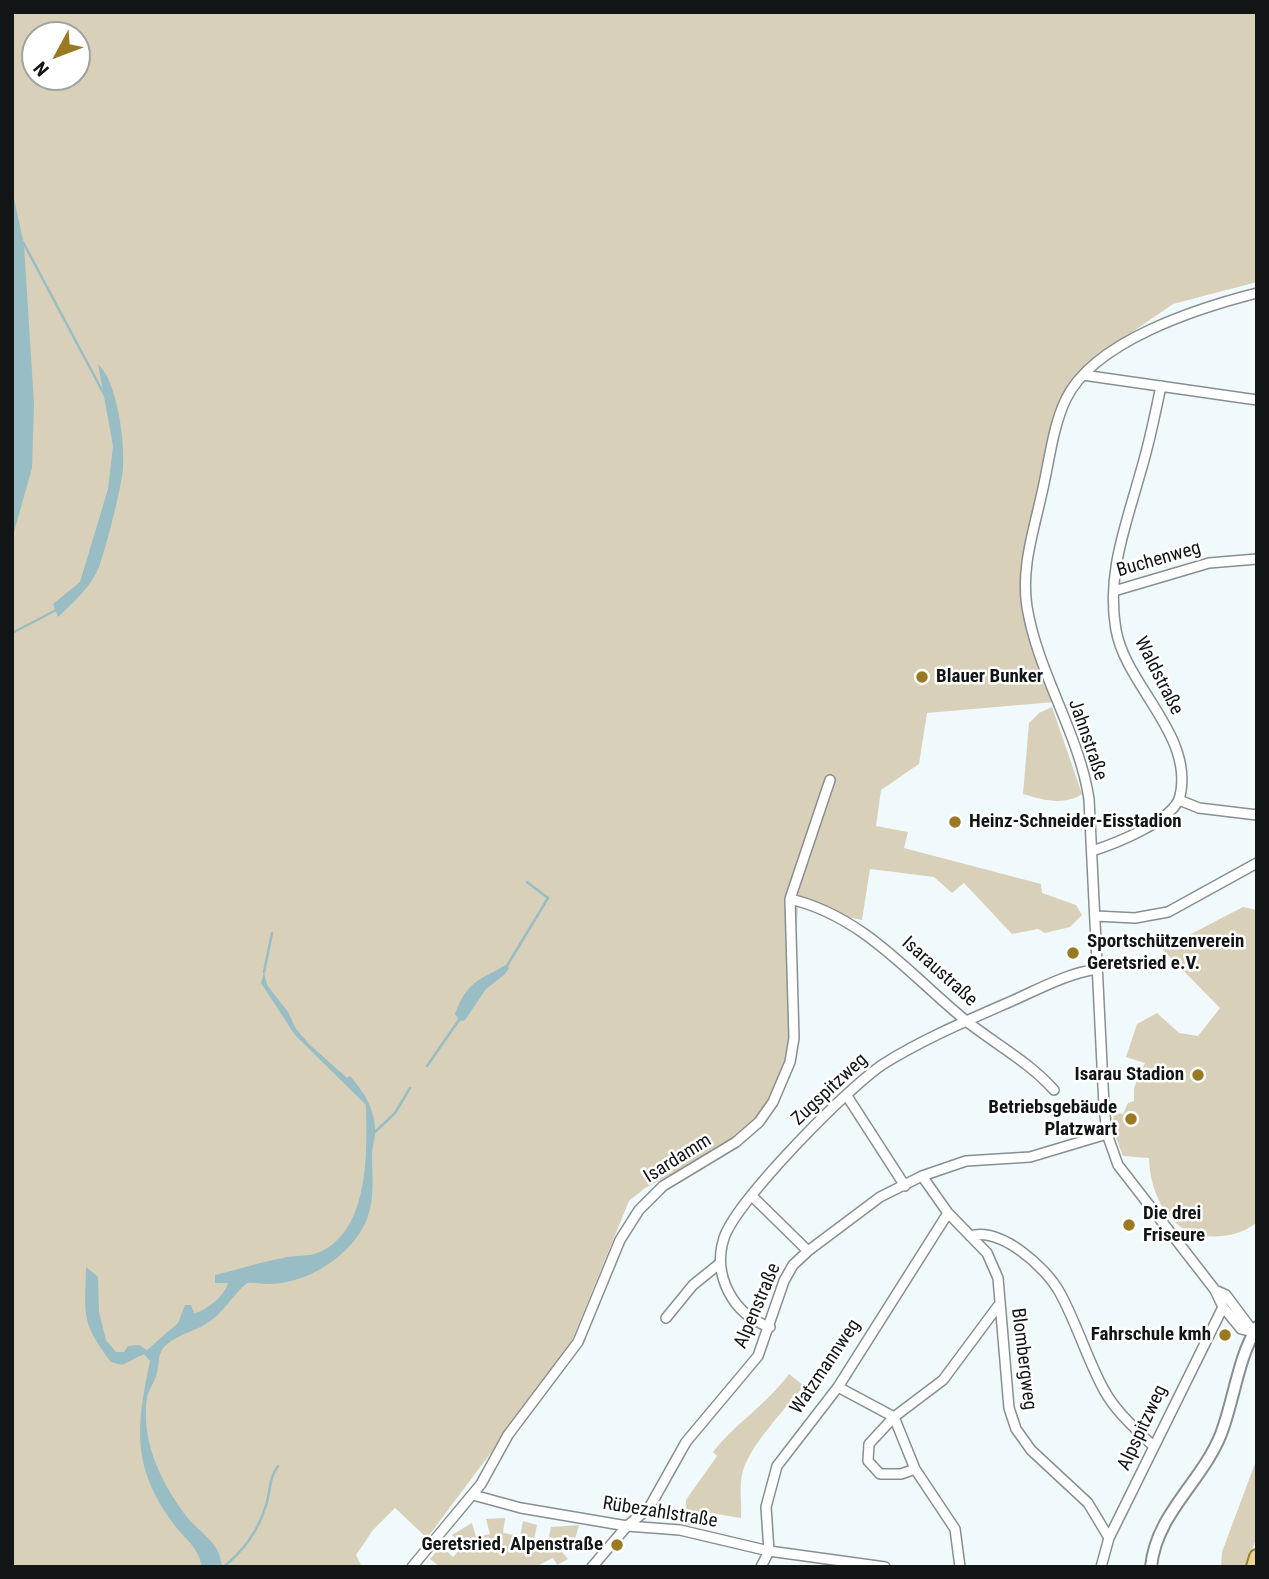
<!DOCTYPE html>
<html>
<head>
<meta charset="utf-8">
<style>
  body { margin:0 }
  #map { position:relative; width:1269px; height:1579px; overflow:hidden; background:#f0f9fb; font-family:"Roboto Condensed",sans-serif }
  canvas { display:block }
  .frame { position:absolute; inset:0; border:14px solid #121516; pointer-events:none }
  .north { position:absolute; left:21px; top:21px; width:70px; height:70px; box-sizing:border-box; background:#fff; border:2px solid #a0a1a2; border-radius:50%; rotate:229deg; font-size:19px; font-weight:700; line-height:28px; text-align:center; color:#121516 }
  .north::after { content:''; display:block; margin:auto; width:24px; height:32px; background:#997a23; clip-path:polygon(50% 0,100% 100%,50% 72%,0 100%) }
</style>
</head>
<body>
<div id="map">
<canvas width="1269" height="1579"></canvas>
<div class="frame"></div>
<div class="north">N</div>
</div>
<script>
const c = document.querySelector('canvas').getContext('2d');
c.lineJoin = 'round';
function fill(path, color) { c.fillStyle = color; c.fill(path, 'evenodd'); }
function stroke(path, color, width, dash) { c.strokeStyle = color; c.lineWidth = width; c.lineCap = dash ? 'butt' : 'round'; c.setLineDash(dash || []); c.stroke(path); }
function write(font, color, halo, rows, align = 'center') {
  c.font = font + ' "Roboto Condensed",sans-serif'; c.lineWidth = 5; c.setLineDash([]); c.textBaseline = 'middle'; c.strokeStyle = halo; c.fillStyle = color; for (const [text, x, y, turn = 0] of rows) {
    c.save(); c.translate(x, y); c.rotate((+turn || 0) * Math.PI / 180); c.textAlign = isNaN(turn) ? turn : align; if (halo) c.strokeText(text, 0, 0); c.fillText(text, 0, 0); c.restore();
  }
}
const green = new Path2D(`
  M12,12H1257V282L1173,304L1099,355L1064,396L1022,573L1054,702L927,713L919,764L881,790L876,826L908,832L904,848L1041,884L1042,893L1076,905L1082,915L1070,927L1045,933L1038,929L1012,934L964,883L952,893L934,877L870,869L862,920L798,907L791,997L792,1038L780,1082L758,1121L735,1141L645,1188L629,1201L568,1350L427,1538L395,1508L373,1530L356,1555L362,1567H12ZM35,35H77V77H35Z
  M1052,707L1082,794C1064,806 1043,800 1023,794L1029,723L1039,713Z
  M1243,907L1257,910V1222C1247,1231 1234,1235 1221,1236C1174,1242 1150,1199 1149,1158L1123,1156L1114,1132L1113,1112L1123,1114L1128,1103L1134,1101V1088L1145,1063L1126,1057L1137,1024L1157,1013L1179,1033L1198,1036L1220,1008L1162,949Z
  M789,1374L804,1386C786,1408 747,1448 742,1475C739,1488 742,1504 741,1518L704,1512L701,1526L685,1525L686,1500L717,1456L713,1452C736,1423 767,1404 789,1374Z
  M1257,1458V1536L1246,1567H1221L1222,1552Z
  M505,1518L503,1533L520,1536L523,1521L537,1525L534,1540L548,1542L551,1527L579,1525L575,1539L561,1551L568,1559L557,1565L553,1558L535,1567H440L430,1559L441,1546L453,1557L463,1546L452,1535L472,1523L476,1537L490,1534L486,1519Z`);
const water = new Path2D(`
  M12,189L24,245L34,404L32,468L12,539Z
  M98,364C117,381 125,441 123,467C122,486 106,548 99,567C91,587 73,603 58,617L53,604L80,582L108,489L113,446Z
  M506,965L509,968L505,974L486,989L465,1020L460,1021L455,1014C467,982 477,981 506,965Z
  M264,972L267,985L288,1012L296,1029L310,1045L347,1078L350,1076C363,1091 374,1107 375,1128C376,1137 372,1146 372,1155C372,1175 375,1198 367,1219C353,1255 307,1284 269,1284C261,1284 255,1282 247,1283C232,1295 224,1313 206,1324C193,1332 168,1337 161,1352C158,1358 159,1366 157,1373C155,1381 149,1389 147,1397C141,1440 159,1478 183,1512C197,1532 220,1540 222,1567H202C197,1543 183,1539 170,1519C131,1463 137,1424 150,1361L144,1354L122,1365L111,1362C81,1322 85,1316 86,1267L98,1277L99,1312L106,1340L116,1352H124L128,1346L139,1345L147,1350L178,1323L185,1305H191L194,1313C207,1311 225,1295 228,1283H215V1275C237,1270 260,1262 283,1258C294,1255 309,1257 320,1252C370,1229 367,1151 366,1105L295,1035L261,983Z`);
const stream = new Path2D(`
  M23,242L105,396
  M12,633L58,609
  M505,969L548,898L527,882
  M264,972L272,933
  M427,1066L459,1020
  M375,1132L395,1113L410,1088
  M223,1567C242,1553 258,1531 265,1508C271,1493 268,1479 278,1466`);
const minor = new Path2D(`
  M1083,375L1257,400
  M1114,591L1209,563L1257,559
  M1179,800L1199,808L1257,815
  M1092,851C1114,844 1174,821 1180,796C1194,735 1126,686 1116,630C1106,575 1126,525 1140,474C1149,445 1155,415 1161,386
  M790,899C863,916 909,974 965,1020C995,1044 1028,1061 1054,1090
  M1096,916L1135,918L1168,912L1257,863
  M847,1096L905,1186
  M922,1176L948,1213L987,1253L998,1278L1009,1408L1016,1429L1031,1450L1088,1503L1109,1538
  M753,1197L808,1251
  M970,1236C1001,1227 1046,1267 1060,1293C1077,1324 1087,1359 1104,1390C1116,1412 1136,1429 1153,1446
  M1215,1290L1226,1295L1255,1334
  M666,1318L693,1285L719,1264
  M770,1327C733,1315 712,1275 724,1238C736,1201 850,1085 885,1063C925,1038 971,1019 1014,1000C1041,988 1068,973 1098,969
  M1253,1332L1241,1329L1223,1307L1215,1290L1118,1165L1107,1134L1104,1106L1089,799C1079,733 1038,674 1027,607C1021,569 1033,533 1041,497C1049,465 1052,428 1066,399C1094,341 1198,308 1257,293
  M838,1387L894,1417L943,1380L998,1306
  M915,1469L901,1474H880L868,1461L869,1444L894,1417L915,1469L955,1529L960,1567
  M473,1495L521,1508L627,1526L680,1530L769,1551L885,1567
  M412,1567L481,1484L508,1435L578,1342L620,1240L639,1210L663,1186L736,1142L759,1122L773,1102L790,1062L794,1038L790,899L830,780
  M592,1567L627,1526L649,1508L686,1442L758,1356L784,1281L793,1265L808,1251L880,1197L922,1176L966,1161L1030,1157L1107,1134
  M761,1567L769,1551L766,1507L777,1466L838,1387L948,1213
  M1101,1567L1109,1538L1223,1307`);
const tertiary = new Path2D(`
  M1151,1567C1156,1514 1202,1482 1221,1434C1234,1400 1238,1358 1257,1327`);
const primary = new Path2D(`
  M1254,1567L1257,1557`);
const markers = [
  [922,677,7,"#997a23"],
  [955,822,7,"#997a23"],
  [1073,953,7,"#997a23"],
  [1198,1075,7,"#997a23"],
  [1131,1119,7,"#997a23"],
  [1129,1225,7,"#997a23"],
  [1225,1335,7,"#997a23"],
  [617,1545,7,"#997a23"]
];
const streetNames = [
  ["Buchenweg",1159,560,-16],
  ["Waldstraße",1158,676,63],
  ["Jahnstraße",1087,740,71],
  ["Isaraustraße",939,972,42],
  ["Zugspitzweg",830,1090,-43],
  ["Isardamm",678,1159,-32],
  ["Alpenstraße",758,1306,-67],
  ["Blombergweg",1023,1359,83],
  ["Watzmannweg",826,1367,-56],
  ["Alpspitzweg",1143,1428,-65],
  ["Rübezahlstraße",660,1513,9]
];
const poiNames = [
  ["Blauer Bunker",936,677],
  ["Heinz-Schneider-Eisstadion",969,822],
  ["Sportschützenverein",1087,942],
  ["Geretsried e.V.",1087,964],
  ["Isarau Stadion",1184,1075,"right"],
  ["Betriebsgebäude",1117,1108,"right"],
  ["Platzwart",1117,1130,"right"],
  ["Die drei",1143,1214],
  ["Friseure",1143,1236],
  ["Fahrschule kmh",1211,1335,"right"],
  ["Geretsried, Alpenstraße",603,1545,"right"]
];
fill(green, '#d9d0b9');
fill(water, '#98bdc4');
stroke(stream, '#98bdc4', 2.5);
stroke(minor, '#878f91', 12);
stroke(tertiary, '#878f91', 14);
stroke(primary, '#997e35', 18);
stroke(minor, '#fff', 9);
stroke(tertiary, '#fff', 10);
stroke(primary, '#edd48f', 14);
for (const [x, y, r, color] of markers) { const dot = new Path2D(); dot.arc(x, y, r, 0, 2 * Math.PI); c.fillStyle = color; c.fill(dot); stroke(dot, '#fff', 2.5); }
write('19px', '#121516', '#fff', streetNames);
write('bold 19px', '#121516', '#fff', poiNames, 'left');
</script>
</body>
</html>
